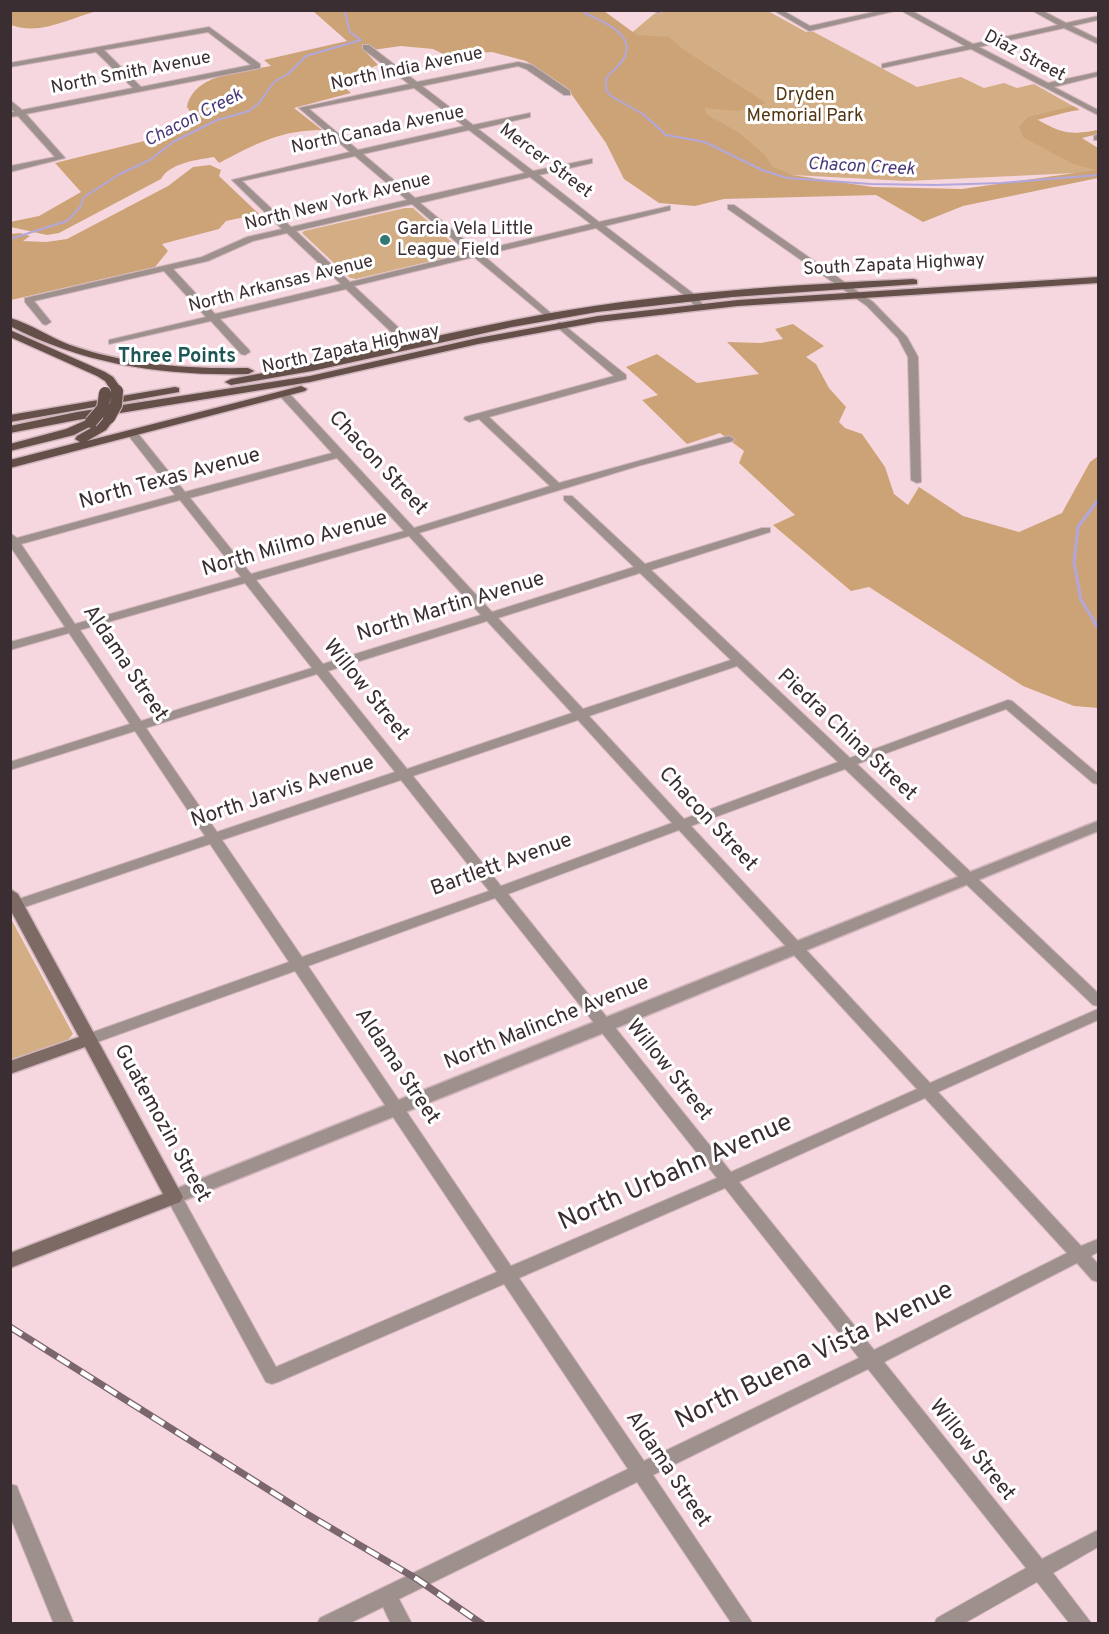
<!DOCTYPE html>
<html>
<head>
<meta charset="utf-8">
<style>
  body { margin:0 }
  #map { position:relative; width:1109px; height:1634px; overflow:hidden; background:#f7d7df; font-family:Overpass,sans-serif }
  canvas { display:block }
  .frame { position:absolute; inset:0; border:12px solid #3b2e32; pointer-events:none }
</style>
</head>
<body>
<div id="map">
<canvas width="1109" height="1634"></canvas>
<div class="frame"></div>
</div>
<script>
const c = document.querySelector('canvas').getContext('2d');
c.lineJoin = 'round';
function fill(path, color) { c.fillStyle = color; c.fill(path, 'evenodd'); }
function stroke(path, color, width, dash) { c.strokeStyle = color; c.lineWidth = width; c.lineCap = dash ? 'butt' : 'round'; c.setLineDash(dash || []); c.stroke(path); }
function write(font, color, halo, rows, align = 'center') {
  c.font = font + ' Overpass,sans-serif'; c.lineWidth = 6; c.setLineDash([]); c.textBaseline = 'middle'; c.strokeStyle = halo; c.fillStyle = color; for (const [text, x, y, turn = 0] of rows) {
    c.save(); c.translate(x, y); c.rotate((+turn || 0) * Math.PI / 180); c.textAlign = isNaN(turn) ? turn : align; if (halo) c.strokeText(text, 0, 0); c.fillText(text, 0, 0); c.restore();
  }
}
const green = new Path2D(`
  M673,10L768,11L806,32L812,31L917,87L961,77L984,88L1004,83L1017,88L1034,84L1080,110L1033,117L1098,153V172L907,181L792,175L769,169L644,91L629,35L654,14Z
  M405,208H413L463,252L461,254L356,279L350,278L302,233L304,231Z
  M10,917L73,1034L67,1041L10,1062Z`);
const forest = new Path2D(`
  M11,10H98V11C68,18 42,36 11,25Z
  M313,11H604L637,35L669,37L681,48L766,103L738,111L705,108L706,114L738,132L765,155L773,167L792,175L873,187L962,189L1096,170L1073,164L1023,137L1019,127L1028,117L1073,106L1079,109L1037,120C1064,134 1069,135 1098,130V134L1082,138L1098,148V178L963,206L923,222L876,195L724,199L695,206L659,203L624,179L606,143L567,88L526,61L492,52L445,55L433,49L401,46L365,51L378,65L337,81L351,93L294,108L322,130C281,130 255,144 219,163L214,157C196,160 170,163 161,179L59,233L47,235L11,227L10,222L39,216L81,192L55,163L189,130L196,120L187,107C194,73 243,72 271,66L264,60L347,41Z
  M210,165L221,170L219,176L259,214L226,221L219,229L162,244L168,251L155,267L11,300V234L20,233L30,236L23,241L46,242L67,239L168,186L193,167Z
  M793,324L824,346L806,357L816,364L829,388L846,407L839,422L845,428L862,434L885,467L894,494L908,505L919,487L963,516L1019,532L1062,513L1090,462L1098,456V708L1074,706L1023,686L869,587L851,591L773,525L795,515L739,463L744,451L720,433L687,444L642,400L658,395L626,367L657,354L697,383L759,374L727,342L761,343L783,339L775,329Z`);
const streamFar2 = new Path2D(`
  M586,10L585,13C600,21 637,33 624,58C620,66 611,71 606,79V90L611,96L643,114L666,135L705,142L762,170L787,178L871,184L936,185L1001,183L1098,175
  M10,239L67,221L80,207L84,197L120,174L150,160L173,142L217,120L249,111L259,103L274,82L288,74L306,56L361,40L350,32L345,13L347,10`);
const streamFar1 = new Path2D(`
  M1096,624L1081,600L1074,562L1078,527L1098,500`);
const stream = new Path2D(`
  M1095,623L1098,627`);
const minor = new Path2D(`
  M664,10L658,13L654,11L655,10Z
  M773,10H782L810,26L883,10H899L809,31Z
  M900,10H910L973,44L1058,25L1031,10H1041L1066,23L1098,16V20L1072,26L1098,39V44L1064,28L979,47L1048,83L1098,72V76L1054,87L1098,110V115L971,49L882,68V64L965,46Z
  M209,27L260,64V68L26,114L65,158L10,172V166L55,157L18,116L10,117V112H14L10,107V100L22,110L133,88L96,52L10,67V63ZM208,32L251,65L141,87L104,50Z
  M363,45H369L417,82L518,62L532,65L570,91V95H564L526,69L518,66L422,86L473,125L530,113V117L478,129L533,171L592,159V163L539,175L599,222L670,206V210L605,226L695,295L705,307L703,309H697L689,299L596,228L483,255L553,315L555,317L550,320L474,257L354,286L415,343V347H407L346,289L220,319L249,350L250,352L245,355L241,354L211,321L109,344V340L206,317L164,271L34,301L51,322L46,325L43,324L25,302V298L202,257L247,237L282,229L232,180L350,152L299,108L409,84L363,49ZM414,88L464,126L358,150L309,109ZM469,130L525,173L415,198L363,154ZM355,156L407,200L291,227L242,181ZM530,177L591,224L478,251L420,203ZM412,204L469,253L350,282L296,231ZM287,233L341,284L215,314L173,269L208,261L253,241Z
  M1098,134V140H1094V136Z
  M728,205H734L873,302L907,337L918,357L921,482L917,483L911,480L908,357L898,338L867,306L728,209Z
  M560,322L626,375V379L489,417L559,483L725,437L729,436L734,439L733,441L638,466L419,533L492,612L634,567L564,500V496H572L645,564L762,528H770V532L651,570L850,758L1008,700L1012,701L1098,774V784L1093,783L1006,709L857,764L1098,993V1006L1093,1005L845,769L691,826L930,1083L1098,1009V1020L938,1092L1081,1246L1098,1239V1252L1091,1256L1098,1264V1282L1092,1280L1077,1263L884,1362L1042,1559L1098,1530V1547L1053,1573L1092,1624H1070L1037,1582L963,1624H934L937,1618L1026,1568L868,1369L653,1475L753,1624H732L637,1482L399,1599L412,1624H391L383,1607L348,1624H317L320,1618L628,1469L504,1284L278,1382L272,1384L266,1382L166,1197L168,1193L174,1191L180,1193L276,1367L497,1272L295,971L92,1044H82L79,1040L82,1036L289,962L210,844L10,912V902L205,836L135,731L10,770V762L130,724L69,633L10,650V642L65,627L10,546V533L17,538L175,495L128,435V431H136L185,492L332,453L280,396L279,394L284,391L288,392L414,528L550,486L479,419L469,422L464,419L465,417L614,376L557,327V323ZM337,458L404,531L251,574L190,498ZM180,500L241,577L75,624L21,544ZM409,536L481,615L323,664L256,580ZM640,573L731,660L583,709L498,618ZM245,583L312,668L141,721L80,630ZM487,621L572,713L407,769L328,671ZM737,666L838,762L684,819L589,716ZM317,674L395,772L217,832L146,728ZM578,720L672,823L501,886L413,776ZM401,780L489,891L302,957L222,840ZM679,830L917,1089L731,1172L508,894ZM495,898L717,1178L511,1266L308,966ZM925,1098L1067,1253L874,1350L739,1182ZM725,1188L859,1358L644,1461L519,1278Z
  M10,1484L17,1486L19,1492L74,1624H54L10,1516Z`);
const tertiary = new Path2D(`
  M1098,821V831L611,1030L180,1202L174,1204L168,1202L165,1197L168,1192Z`);
const secondary = new Path2D(`
  M10,889L18,894L183,1197L180,1202L10,1268V1253L163,1194L85,1047L10,1074V1061L79,1037L10,909Z`);
const primary = new Path2D(`
  M1098,277V283L738,306L598,322L478,344L310,382L77,420L10,433V426L77,412L310,376L478,338L598,316L738,300Z
  M913,279L917,280V284L732,297L597,312L512,327L312,371L231,385L225,382L231,379C339,360 444,332 551,313C671,292 792,285 913,279Z
  M10,318C31,324 49,337 70,345C127,365 188,369 248,368L254,371L248,374C165,376 85,365 10,326Z
  M10,330L105,372L113,377L123,391L121,393H113L105,381L97,376L10,337Z
  M301,386L307,389L305,391L10,468V460L80,442L75,439L77,436L98,424L105,416L109,414L115,418L106,430L87,441Z
  M175,387L179,388V392L10,422V415Z
  M91,418L97,422L95,424L74,435L10,451V444L66,429Z`);
const rail = new Path2D(`
  M10,1327L307,1514L417,1579L482,1624`);
const primaryBridge = new Path2D(`
  M109,418L116,405L117,391
  M91,422L103,408L105,393`);
const markers = [
  [385,240,6,"#2f7875"]
];
const farStreetnames = [
  ["Diaz Street",1024,57,28],
  ["North India Avenue",407,70,-12],
  ["North Smith Avenue",131,74,-11],
  ["North Canada Avenue",378,131,-12],
  ["Mercer Street",545,162,37],
  ["North New York Avenue",338,203,-14],
  ["South Zapata Highway",894,266,-3],
  ["North Arkansas Avenue",281,285,-14],
  ["North Zapata Highway",351,350,-12]
];
const farParknames = [
  ["Dryden",805,96],
  ["Memorial Park",805,117]
];
const farWaternames = [
  ["Chacon Creek",194,119,-27],
  ["Chacon Creek",861,168,3]
];
const farPoinames = [
  ["Garcia Vela Little",397,230],
  ["League Field",397,251]
];
const farQuarternames = [
  ["Three Points",177,358]
];
const streetNames = [
  ["Chacon Street",377,464,47],
  ["North Texas Avenue",170,480,-15],
  ["North Milmo Avenue",295,545,-16],
  ["North Martin Avenue",451,608,-17],
  ["Aldama Street",124,664,56],
  ["Willow Street",365,691,51],
  ["Piedra China Street",846,736,43],
  ["North Jarvis Avenue",283,793,-18],
  ["Chacon Street",707,820,47],
  ["Bartlett Avenue",502,866,-20],
  ["North Malinche Avenue",547,1024,-22],
  ["Aldama Street",396,1067,56],
  ["Willow Street",668,1071,51],
  ["Guatemozin Street",161,1124,61],
  ["Willow Street",971,1451,51],
  ["Aldama Street",667,1470,56]
];
const nearStreetnames = [
  ["North Urbahn Avenue",676,1174,-24],
  ["North Buena Vista Avenue",815,1357,-26]
];
fill(green, '#d3ad83');
fill(forest, '#cca376');
stroke(streamFar2, '#b2a7dd', 2);
stroke(streamFar1, '#b2a7dd', 3);
stroke(stream, '#b2a7dd', 4);
stroke(minor, '#d1b5bc', 2);
stroke(tertiary, '#d1b5bc', 3);
stroke(secondary, '#d1b5bc', 3);
stroke(primary, '#d1b5bc', 3);
fill(minor, '#9d908d');
fill(tertiary, '#9d908d');
fill(secondary, '#7d6a65');
fill(primary, '#654f49');
stroke(rail, '#7a666c', 7);
stroke(rail, '#fff', 4.5, [14]);
stroke(primaryBridge, '#d1b5bc', 14, []);
stroke(primaryBridge, '#654f49', 12);
for (const [x, y, r, color] of markers) { const dot = new Path2D(); dot.arc(x, y, r, 0, 2 * Math.PI); c.fillStyle = color; c.fill(dot); stroke(dot, '#fff', 2); }
write('18px', '#3b2e32', '#fff', farStreetnames);
write('18px', '#523612', '#fff', farParknames);
write('italic 18px', '#4a397a', '#fff', farWaternames);
write('18px', '#3b2e32', '#fff', farPoinames, 'left');
write('bold 20px', '#1d5856', '#fff', farQuarternames);
write('21px', '#3b2e32', '#fff', streetNames);
write('26px', '#3b2e32', '#fff', nearStreetnames);
</script>
</body>
</html>
